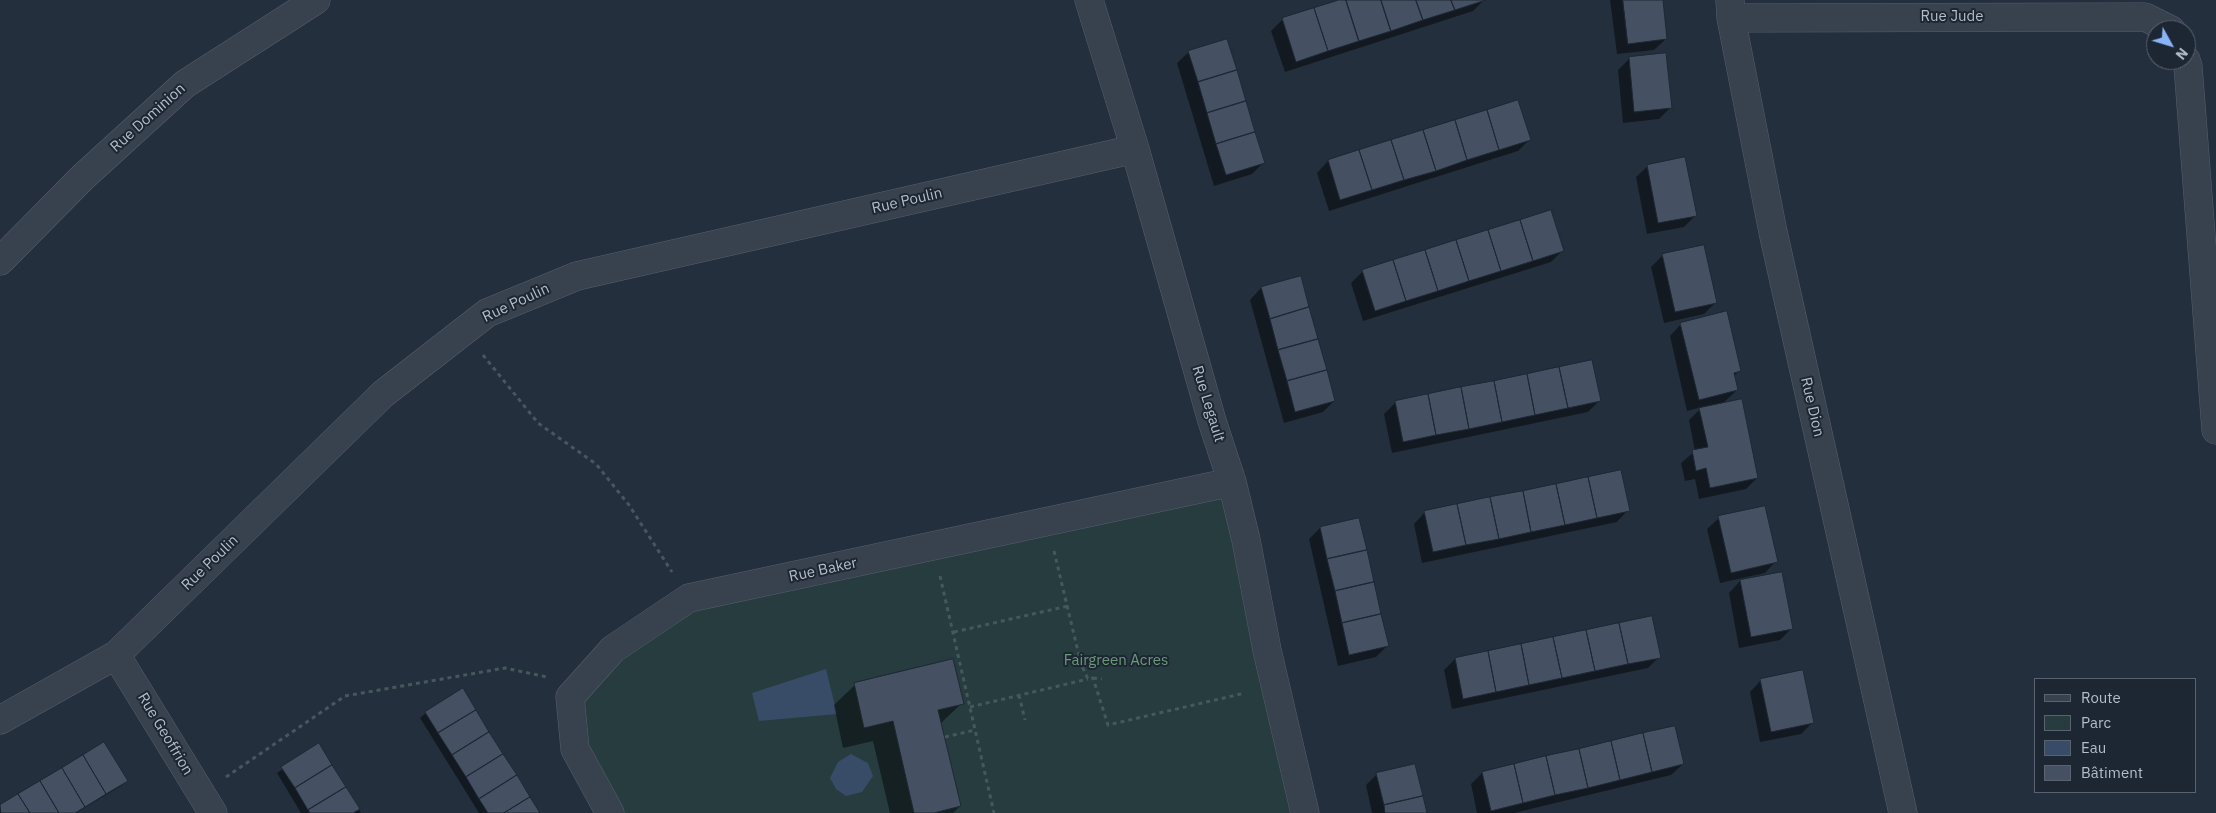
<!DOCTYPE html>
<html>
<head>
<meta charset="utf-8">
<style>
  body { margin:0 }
  #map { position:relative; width:2216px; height:813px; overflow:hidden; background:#242f3e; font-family:"IBM Plex Sans",sans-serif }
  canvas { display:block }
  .legend { position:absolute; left:2034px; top:678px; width:162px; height:115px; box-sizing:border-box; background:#1d2633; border:1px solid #59626f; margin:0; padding:6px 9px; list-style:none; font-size:15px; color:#b4bcc9 }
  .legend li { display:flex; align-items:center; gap:10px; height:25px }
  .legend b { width:25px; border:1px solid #59626f }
  .north { position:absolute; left:2146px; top:20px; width:50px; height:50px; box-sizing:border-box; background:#1d2633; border:1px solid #59626f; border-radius:50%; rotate:129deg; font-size:14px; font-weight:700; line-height:20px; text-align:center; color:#b4bcc9 }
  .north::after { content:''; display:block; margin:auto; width:18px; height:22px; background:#8ab4f8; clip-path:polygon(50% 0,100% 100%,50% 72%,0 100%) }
</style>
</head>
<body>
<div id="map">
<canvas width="2216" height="813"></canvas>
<ul class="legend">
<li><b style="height:6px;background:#38414e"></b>Route</li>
<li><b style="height:14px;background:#263c3f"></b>Parc</li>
<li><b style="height:14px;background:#394c67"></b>Eau</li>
<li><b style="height:14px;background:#455162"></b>Bâtiment</li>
</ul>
<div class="north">N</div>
</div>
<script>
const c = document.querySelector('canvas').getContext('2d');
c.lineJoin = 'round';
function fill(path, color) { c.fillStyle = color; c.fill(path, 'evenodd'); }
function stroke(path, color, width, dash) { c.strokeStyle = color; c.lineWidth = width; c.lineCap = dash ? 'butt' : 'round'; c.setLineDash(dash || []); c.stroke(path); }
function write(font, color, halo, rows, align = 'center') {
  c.font = font + ' "IBM Plex Sans",sans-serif'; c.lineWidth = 4; c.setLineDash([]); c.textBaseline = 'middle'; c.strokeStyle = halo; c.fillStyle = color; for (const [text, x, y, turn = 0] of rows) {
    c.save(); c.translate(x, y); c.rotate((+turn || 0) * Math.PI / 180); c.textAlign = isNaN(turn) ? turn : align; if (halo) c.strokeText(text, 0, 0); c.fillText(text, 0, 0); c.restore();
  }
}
const green = new Path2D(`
  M1232,482L1292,813H610L570,697L689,598Z`);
const water = new Path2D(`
  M826,669L837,714L759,721L752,693Z
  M851,754L868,763L873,776L862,792L846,796L836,789L830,778L838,762Z`);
const shadow = new Path2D(`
  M1342,0H1484L1473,11L1285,72L1271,31L1283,19Z
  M1610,0H1662L1666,39L1654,50L1617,54Z
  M1189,52L1263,163L1252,174L1214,186L1177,63Z
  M1629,59L1671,107L1659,119L1623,123L1618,70Z
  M1518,102L1529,140L1518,151L1329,211L1317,173L1328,161Z
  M1648,166L1695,216L1684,227L1647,234L1636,177Z
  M1563,250L1551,262L1363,321L1351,283L1363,271Z
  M1663,255L1715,303L1704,314L1664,323L1651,267Z
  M1300,278L1334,401L1323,412L1284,423L1250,300L1261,288Z
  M1681,324L1739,371L1733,377L1737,390L1722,404L1757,478L1746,489L1699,499L1695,479L1685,481L1681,463L1695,451L1689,420L1702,407L1687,411L1670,336Z
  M1599,401L1588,412L1392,453L1384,414L1396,402Z
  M1628,510L1617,522L1422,563L1414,524L1425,512Z
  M1719,518L1776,561L1765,573L1720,583L1707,529Z
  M1320,528L1387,646L1376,657L1338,666L1309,539Z
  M1740,581L1792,628L1780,640L1739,648L1729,593Z
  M1659,657L1648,668L1452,709L1444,670L1455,659Z
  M1761,680L1812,723L1801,734L1760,742L1750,692Z
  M855,685L962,703L940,724L960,806L953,813H890L873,741L843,748L834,705Z
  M426,713L539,813H479L420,718Z
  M104,744L126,781L121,786L76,813H0V806Z
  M319,745L361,813H301L277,773Z
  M1683,764L1671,775L1514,813H1477L1471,784L1482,773Z
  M1377,774L1425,813H1372L1366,785Z`);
const building = new Path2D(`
  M1339,0H1346L1359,41L1328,51L1314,8Z
  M1346,0H1381L1391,31L1359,41Z
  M1381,0H1416L1423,20L1391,31Z
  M1416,0H1451L1455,10L1423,20Z
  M1451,0H1486L1455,10Z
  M1623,0H1663L1667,39L1628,44Z
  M1314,8L1328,51L1296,62L1282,18Z
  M1227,39L1237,70L1198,82L1188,51Z
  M1666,53L1672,108L1634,112L1629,57Z
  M1237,70L1246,101L1207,113L1198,82Z
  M1518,100L1531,140L1499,150L1487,110Z
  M1246,101L1255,132L1216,144L1207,113Z
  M1487,110L1499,150L1467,160L1455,120Z
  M1455,120L1467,160L1436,171L1423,130Z
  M1423,130L1436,171L1404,180L1391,140Z
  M1255,132L1265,163L1226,175L1216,144Z
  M1391,140L1404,180L1372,190L1359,150Z
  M1359,150L1372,190L1340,200L1328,160Z
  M1685,157L1697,216L1658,223L1647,165Z
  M1551,210L1564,251L1533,261L1520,220Z
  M1520,220L1533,261L1501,271L1488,230Z
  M1488,230L1501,271L1469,281L1456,240Z
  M1456,240L1469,281L1438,291L1425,250Z
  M1704,245L1717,303L1675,312L1662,254Z
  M1425,250L1438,291L1406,301L1393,260Z
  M1393,260L1406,301L1375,311L1362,270Z
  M1301,276L1309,307L1270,319L1261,287Z
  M1309,307L1318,339L1278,350L1270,319Z
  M1727,311L1741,371L1734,373L1738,390L1699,400L1680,323Z
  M1318,339L1327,370L1287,381L1278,350Z
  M1592,360L1601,401L1568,408L1559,367Z
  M1559,367L1568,408L1535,415L1527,374Z
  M1327,370L1335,401L1295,412L1287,381Z
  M1527,374L1535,415L1502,422L1494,381Z
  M1494,381L1502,422L1469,429L1461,387Z
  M1461,387L1469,429L1436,435L1428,394Z
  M1428,394L1436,435L1403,442L1395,401Z
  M1742,399L1758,478L1710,488L1706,468L1696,471L1692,450L1708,447L1699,408Z
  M1621,470L1630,511L1597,518L1588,477Z
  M1588,477L1597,518L1565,525L1556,484Z
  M1556,484L1565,525L1531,532L1523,491Z
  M1523,491L1531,532L1499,539L1490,497Z
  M1490,497L1499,539L1466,545L1457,504Z
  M1457,504L1466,545L1433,552L1424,511Z
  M1765,506L1778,562L1731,573L1718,516Z
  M1359,518L1367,550L1327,559L1320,527Z
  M1367,550L1374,582L1335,591L1327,559Z
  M1782,572L1793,629L1751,637L1740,580Z
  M1374,582L1381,614L1342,623L1335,591Z
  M1381,614L1389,646L1349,655L1342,623Z
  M1652,616L1661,658L1628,664L1619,623Z
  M1619,623L1628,664L1595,671L1586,630Z
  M1586,630L1595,671L1562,678L1553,637Z
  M1553,637L1562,678L1529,685L1521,644Z
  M1521,644L1529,685L1496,692L1488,651Z
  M1488,651L1496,692L1463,699L1455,658Z
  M953,659L964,704L938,710L961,806L934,813H914L893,721L864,728L854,683Z
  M1803,670L1814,723L1771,732L1760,679Z
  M463,688L476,710L438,733L425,712Z
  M476,710L489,732L452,755L438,733Z
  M1675,726L1684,764L1652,772L1643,733Z
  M489,732L503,754L466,777L452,755Z
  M1643,733L1652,772L1620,780L1611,741Z
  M1611,741L1620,780L1588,788L1579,749Z
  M104,742L128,781L106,794L83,755Z
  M319,743L332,765L295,788L281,767Z
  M1579,749L1588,788L1555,795L1546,756Z
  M503,754L517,775L479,799L466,777Z
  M83,755L106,794L85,807L62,768Z
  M1546,756L1555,795L1523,803L1514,764Z
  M1415,764L1423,796L1384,805L1376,773Z
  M1514,764L1523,803L1491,811L1482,772Z
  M332,765L346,787L308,810L295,788Z
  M62,768L85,807L75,813H59L40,781Z
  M517,775L530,797L504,813H488L479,799Z
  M40,781L59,813H30L18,794Z
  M346,787L360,809L353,813H310L308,810Z
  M18,794L30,813H1L0,805Z
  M1423,796L1427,813H1385L1384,805Z
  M530,797L540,813H504Z`);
const path = new Path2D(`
  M483,355L538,423L596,464L629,505L672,572
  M1054,551L1081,664L1088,679L1093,678L1108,725L1245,693
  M940,576L994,813
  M954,632L1068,606
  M1093,678L1102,679
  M1019,695L1025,720
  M970,707L1088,679
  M945,737L975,730
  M226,777L345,696L505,668L547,677`);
const minor = new Path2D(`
  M1089,0L1135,149L1212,421L1232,482L1246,540L1267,650L1305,813
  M1730,0L1731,18L1773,232L1903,813
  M1731,18L2145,17L2171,30
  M2186,60L2188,66L2216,430
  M0,261L83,177L185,84L316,0
  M116,655L213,813
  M0,720L116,655L383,394L487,313L577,276L1135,149
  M610,813L575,749L570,697L613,649L689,598L1232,482`);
const streetNames = [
  ["Rue Jude",1952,17],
  ["Rue Dominion",148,118,-42],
  ["Rue Poulin",907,201,-13],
  ["Rue Poulin",516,303,-25],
  ["Rue Legault",1208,404,73],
  ["Rue Dion",1812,407,77],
  ["Rue Poulin",210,563,-44],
  ["Rue Baker",823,570,-12],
  ["Rue Geoffrion",165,734,59]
];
const parkNames = [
  ["Fairgreen Acres",1116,661]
];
fill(green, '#263c3f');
fill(water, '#394c67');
fill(shadow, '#0007');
fill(building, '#455162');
stroke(building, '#1f2835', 1);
stroke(minor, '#565f6c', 29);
stroke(path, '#44595c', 3, [4, 4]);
stroke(minor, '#38414e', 28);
write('15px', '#b4bcc9', '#1d2633', streetNames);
write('15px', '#6b9a76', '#1d2633', parkNames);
</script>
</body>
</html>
